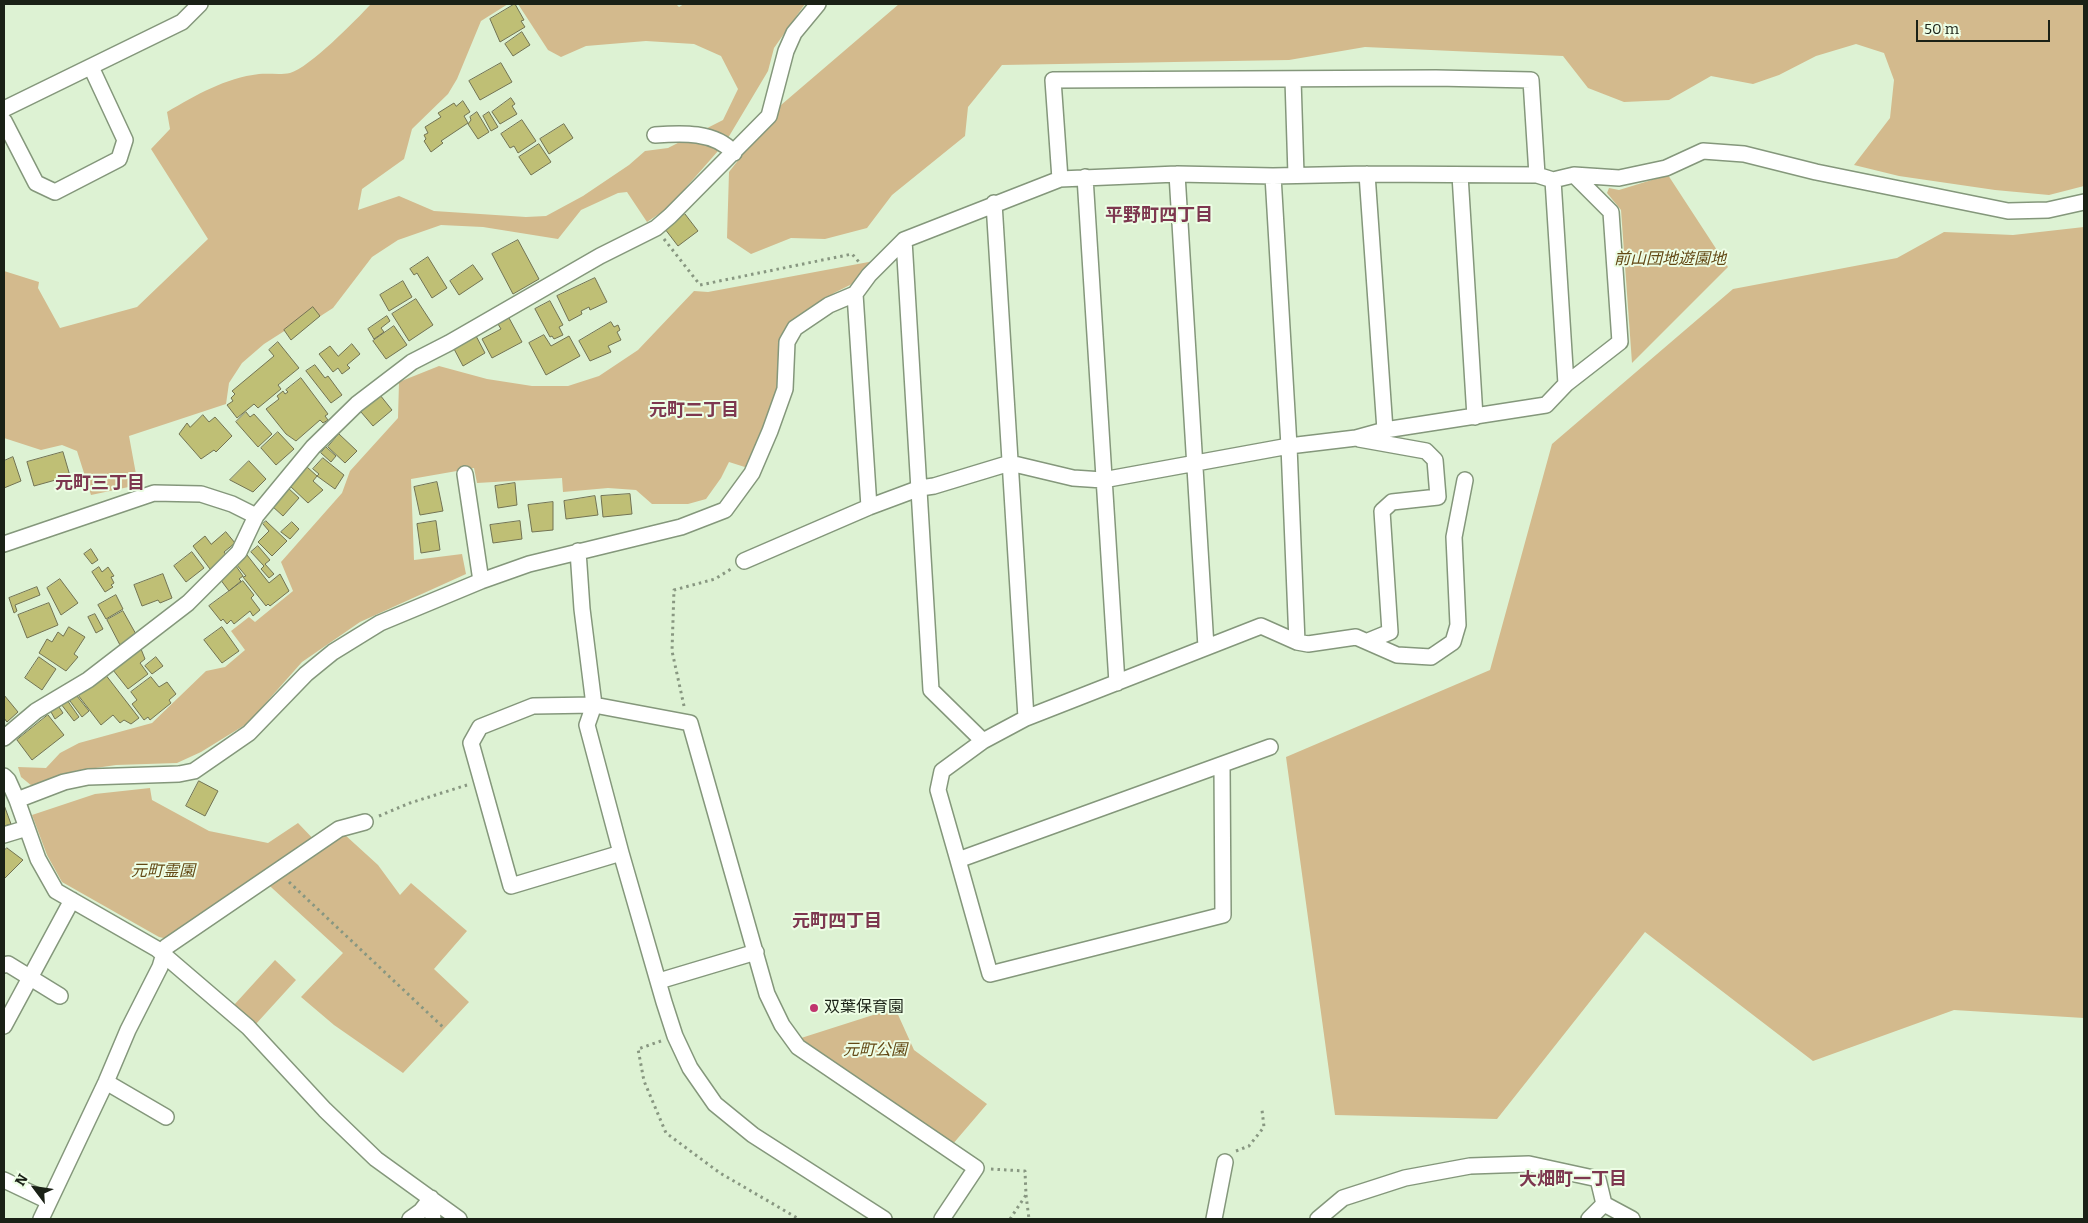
<!DOCTYPE html>
<html>
<head>
<meta charset="utf-8">
<style>
  body { margin:0 }
  #map { position:relative; width:2088px; height:1223px; overflow:hidden; background:#ddf2d3; font-family:Bitter,serif }
  canvas { display:block }
  .frame { position:absolute; inset:0; border:5px solid #1a2116; pointer-events:none }
  .north { position:absolute; left:10px; top:1163px; width:50px; height:50px; -webkit-text-stroke:4px #edfee5; paint-order:stroke; rotate:301deg; font-size:14px; font-weight:700; line-height:20px; text-align:center; color:#1a2116 }
  .north::after { content:''; display:block; margin:auto; width:18px; height:22px; background:#1a2116; clip-path:polygon(50% 0,100% 100%,50% 72%,0 100%) }
  .scale { position:absolute; left:1916px; top:20px; width:134px; height:22px; box-sizing:border-box; border:2px solid #1a2116; border-top:0; padding-left:6px; font-size:15px; line-height:18px; white-space:nowrap; color:#1a2116; -webkit-text-stroke:4px #edfee5; paint-order:stroke }
</style>
</head>
<body>
<div id="map">
<canvas width="2088" height="1223"></canvas>
<div class="frame"></div>
<div class="north">N</div>
<div class="scale">50 m</div>
</div>
<script>
const c = document.querySelector('canvas').getContext('2d');
c.lineJoin = 'round';
function fill(path, color) { c.fillStyle = color; c.fill(path, 'evenodd'); }
function stroke(path, color, width, dash) { c.strokeStyle = color; c.lineWidth = width; c.lineCap = dash ? 'butt' : 'round'; c.setLineDash(dash || []); c.stroke(path); }
function write(font, color, halo, rows, align = 'center') {
  c.font = font + ' Bitter,"Noto Sans JP",serif'; c.lineWidth = 4; c.setLineDash([]); c.textBaseline = 'middle'; c.strokeStyle = halo; c.fillStyle = color; for (const [text, x, y, turn = 0] of rows) {
    c.save(); c.translate(x, y); c.rotate((+turn || 0) * Math.PI / 180); c.textAlign = isNaN(turn) ? turn : align; if (halo) c.strokeText(text, 0, 0); c.fillText(text, 0, 0); c.restore();
  }
}
const green = new Path2D(`
  M371,4H508L481,21L457,79L448,94L412,129L404,159L362,189L358,210L399,196L434,211L526,217L546,216L583,196L629,165L645,151L668,148L723,120L738,89L721,56L694,44L646,41L586,46L561,57L548,50L518,4H676L679,7L684,4H805L774,48L768,71L725,143L668,208L647,222L627,192L618,193L581,210L558,239L483,227L441,225L398,240L372,257L333,308L316,319L300,321L264,344L242,363L229,383L226,404L129,436L138,485L91,495L77,451L62,445L41,450L4,438V271L39,282L38,288L60,328L137,307L208,239L151,149L170,129L167,112C196,95 225,78 259,74C269,73 280,75 290,73C309,68 356,20 371,4Z
  M899,4H2084V186L2049,195L1995,190L1899,176L1854,165L1890,118L1894,80L1884,53L1856,44L1816,56L1779,75L1753,84L1711,76L1669,100L1624,102L1588,88L1563,56L1365,47L1289,60L1002,65L968,107L965,136L892,195L867,228L825,239L791,238L751,254L727,238L729,172L781,105Z
  M1668,175L1728,267L1632,363L1621,210L1607,193L1609,188L1619,190Z
  M2084,227V1018L1954,1010L1813,1061L1645,932L1497,1119L1335,1115L1286,757L1490,670L1552,444L1733,289L1897,258L1944,232L2013,235Z
  M874,261L854,283L834,293L799,320L780,390L748,468L729,462L721,478L706,499L688,504H652L636,490L608,488L563,492L562,478L477,483L474,468L411,479L414,560L462,554L466,574L360,622L302,662L248,723L201,752L177,763L116,765L75,771L32,786L21,777L18,767L46,768L60,753L79,743L152,723L206,671L225,667L245,650L231,631L249,617L255,622L293,591L281,562L342,493L350,471L398,418L399,382L439,366L487,379L532,386H568L599,376L638,350L694,291L708,292Z
  M150,788L152,800L209,831L268,843L298,823L320,846L344,834L378,865L400,895L411,883L467,931L434,969L469,1002L403,1073L334,1025L301,997L343,953L260,877L168,939L159,937L62,882L47,855L32,815L95,794Z
  M275,960L296,980L255,1025L234,1005Z
  M895,1008L914,1050L987,1104L952,1145L798,1039Z`);
const building = new Path2D(`
  M515,4L524,20L521,21L525,27L500,42L490,19Z
  M522,32L530,45L513,56L505,44Z
  M501,63L512,82L480,100L469,81Z
  M511,98L515,104L512,106L517,114L500,124L492,112Z
  M463,101L470,112L464,116L468,123L441,141L443,143L431,152L424,141L426,139L424,135L428,133L425,127L441,117L438,113L454,103L456,106Z
  M477,112L489,132L478,139L468,124L471,120L470,117Z
  M489,112L498,127L491,131L483,116Z
  M522,120L536,141L518,153L514,146L510,148L501,134Z
  M564,124L573,138L549,154L540,139Z
  M539,144L551,162L531,175L519,157Z
  M685,214L698,231L678,246L665,229Z
  M518,240L539,279L513,294L492,254Z
  M428,257L447,288L432,298L417,273L414,275L410,269Z
  M473,265L483,279L459,295L450,281Z
  M595,278L607,302L590,310L589,307L581,311L582,314L569,321L557,296Z
  M403,281L412,297L389,311L380,295Z
  M416,299L433,325L409,341L392,314Z
  M550,301L563,325L559,327L563,335L554,339L552,336L550,337L535,309Z
  M313,307L320,316L291,340L284,330Z
  M387,316L390,321L381,328L384,332L374,339L368,329Z
  M509,318L522,342L492,358L482,339L501,329L498,324Z
  M611,322L614,327L618,325L620,330L617,332L621,340L608,346L611,352L590,361L579,341Z
  M394,326L407,345L386,359L373,341Z
  M475,334L485,353L463,366L453,347Z
  M544,335L551,346L569,336L580,356L546,375L529,343Z
  M278,342L299,368L278,385L281,389L258,408L254,404L237,418L227,405L233,401L231,398L235,394L232,391L274,356L269,350Z
  M352,344L360,354L347,365L350,368L342,374L338,368L333,372L319,354L330,346L338,356Z
  M315,365L325,378L328,376L342,395L331,403L306,371Z
  M301,378L328,414L325,416L328,420L323,423L320,420L296,441L286,434L266,409L279,399L277,396L283,391L285,394L288,392L286,390Z
  M380,395L392,410L373,426L361,412Z
  M246,412L250,417L254,414L272,434L258,447L236,422Z
  M203,415L209,422L215,417L232,436L216,452L214,450L201,459L179,434L187,423L190,427Z
  M278,432L294,449L276,465L261,448Z
  M339,434L357,451L345,463L328,447Z
  M326,447L336,456L331,462L321,453Z
  M63,452L70,476L34,486L27,462Z
  M13,457L21,481L4,488V461Z
  M323,458L344,475L335,489L317,476L319,474L313,469Z
  M249,461L266,479L253,492L230,480Z
  M307,467L317,476L313,481L323,490L308,503L290,486Z
  M437,482L443,511L420,515L414,487Z
  M515,483L517,505L498,508L495,486Z
  M288,488L299,498L283,516L272,506Z
  M630,494L632,514L603,517L601,496Z
  M595,496L598,515L566,519L564,501Z
  M553,502V530L532,532L528,505Z
  M266,521L287,541L272,556L258,542L269,531L263,524Z
  M436,521L440,550L421,553L417,524Z
  M520,521L522,539L493,543L490,525Z
  M292,522L299,529L290,539L281,532Z
  M226,532L235,543L224,552L227,556L210,569L193,546L205,536L211,544Z
  M258,546L270,560L265,564L274,574L269,578L261,569L264,566L251,552Z
  M91,549L98,560L92,564L84,554Z
  M192,552L204,568L186,582L174,566Z
  M247,555L269,583L280,574L289,591L270,606L268,604L266,606L243,577L246,576L236,564Z
  M236,566L243,576L239,579L241,581L229,591L220,579Z
  M99,567L102,572L108,567L114,576L111,577L114,583L111,585L113,587L105,592L92,572Z
  M163,574L172,598L160,603L158,600L142,606L134,585Z
  M60,579L78,603L61,615L47,588Z
  M243,581L254,595L251,598L260,610L253,616L250,611L234,624L231,620L227,624L223,619L221,621L209,606Z
  M37,587L40,595L15,605L17,611L14,613L9,598Z
  M116,595L123,609L106,619L98,605Z
  M49,603L58,625L27,638L18,615Z
  M123,611L137,636L120,645L107,620Z
  M95,614L103,629L96,633L88,617Z
  M69,627L85,637L74,654L78,657L66,671L39,653L47,639L52,642L58,632L63,636Z
  M222,627L239,651L222,663L204,640Z
  M141,649L145,659L140,663L148,674L128,689L113,670Z
  M39,657L56,669L42,690L25,678Z
  M156,657L163,666L152,674L145,666Z
  M105,674L139,718L131,724L124,720L120,723L113,715L101,725L78,695Z
  M151,677L159,687L167,682L176,694L169,700L171,703L150,720L148,717L144,720L132,704L137,700L131,692Z
  M4,695L18,712L7,722L4,718Z
  M77,696L89,711L82,717L70,701Z
  M67,700L79,717L74,721L61,704Z
  M59,707L63,713L55,719L51,712Z
  M48,715L64,735L32,760L17,740Z
  M199,781L218,791L205,816L186,806Z
  M4,805L11,824L4,826Z
  M7,848L23,860L4,879V851Z`);
const path = new Path2D(`
  M664,239L700,285L852,254L859,262
  M684,706L672,651L674,590L715,579L731,569
  M379,816L410,803L467,785
  M289,882L445,1029
  M661,1041L638,1049L644,1081L666,1133L720,1173L799,1219
  M1236,1151L1249,1146L1264,1127L1262,1110
  M991,1169L1025,1171L1026,1195L1010,1219
  M1026,1195L1029,1219`);
const minor = new Path2D(`
  M1293,79L1296,175
  M4,109L182,22L200,4
  M4,121L36,183L55,192L119,159L125,140L91,67
  M655,135C681,133 715,131 734,153
  M1177,174L1206,647
  M1367,174L1385,430
  M1460,175L1475,417
  M1273,176L1289,446L1297,642
  M1085,177L1117,683
  M1060,179L1053,80L1436,78L1531,80L1537,175
  M1553,180L1566,384
  M994,203L1026,718
  M904,240L931,690L983,741
  M855,294L869,507L920,488L934,486L1010,463L1073,478L1103,480L1289,446L1356,438L1385,430L1546,405L1566,384L1620,342L1611,212L1574,175
  M1359,439L1426,451L1435,460L1438,497L1392,502L1382,511L1390,632L1368,641
  M465,474L481,581
  M4,544L154,493L201,494L232,504L256,516
  M578,551L582,609L594,705L587,725L621,853L664,1002L675,1036L690,1068L715,1104L753,1135L884,1219
  M744,561L869,507
  M4,738L36,711L88,680L188,603L239,552L256,516L313,447L357,404L412,362L449,343L600,256L656,228L670,216L769,116L786,51L794,33L818,4
  M1222,766L1223,915L990,974L958,860L1270,747
  M4,776L8,780L17,800L38,859L56,891L157,949L248,1027L325,1110L376,1159L459,1219
  M17,800L64,782L88,777L179,774L194,771L249,733L306,674L333,652L380,623L481,581L529,564L681,527L725,510L752,473L770,431L785,389L787,342L795,328L829,305L855,294L869,275L904,240L1060,179L1177,174L1273,176L1367,174L1537,175L1553,180L1574,175L1619,178L1666,168L1703,151L1744,154L1816,172L2008,211L2048,210L2084,202
  M4,835L27,828
  M621,853L511,886L471,743L480,727L533,706L594,705L690,723L767,994L782,1025L798,1047L976,1168L942,1219
  M958,860L938,790L942,771L983,741L1026,718L1261,626L1297,642L1308,644L1356,637L1397,655L1431,657L1453,642L1458,625L1454,537L1465,480
  M4,965L8,964L60,996
  M659,981L756,952
  M4,1026L72,900
  M106,1082L166,1117
  M4,1180L48,1201
  M431,1198L433,1219
  M41,1219L106,1082L128,1030L160,967L166,947L339,829L365,822
  M410,1219L421,1211L431,1198
  M1214,1219L1225,1162
  M1318,1219L1343,1198L1405,1178L1470,1166L1529,1164L1598,1179L1604,1204
  M1589,1219L1604,1204L1632,1219`);
const markers = [
  [814,1008,5,"#c0356e"]
];
const parkNames = [
  ["前山団地遊園地",1670,260],
  ["元町霊園",163,872],
  ["元町公園",875,1051]
];
const poiNames = [
  ["双葉保育園",824,1008]
];
const neighbourhoodNames = [
  ["平野町四丁目",1159,216],
  ["元町二丁目",694,411],
  ["元町三丁目",100,484],
  ["元町四丁目",837,922],
  ["大畑町一丁目",1573,1180]
];
fill(green, '#d3ba8d');
fill(building, '#bfbf75');
stroke(building, '#727353', 1);
stroke(minor, '#84977b', 18);
stroke(path, '#889781', 3, [2.5, 4]);
stroke(minor, '#fff', 15);
for (const [x, y, r, color] of markers) { const dot = new Path2D(); dot.arc(x, y, r, 0, 2 * Math.PI); c.fillStyle = color; c.fill(dot); stroke(dot, '#edfee5', 2); }
write('italic 16px', '#634915', '#edfee5', parkNames);
write('16px', '#1a2116', '#edfee5', poiNames, 'left');
write('bold 18px', '#7d374f', '#edfee5', neighbourhoodNames);
</script>
</body>
</html>
